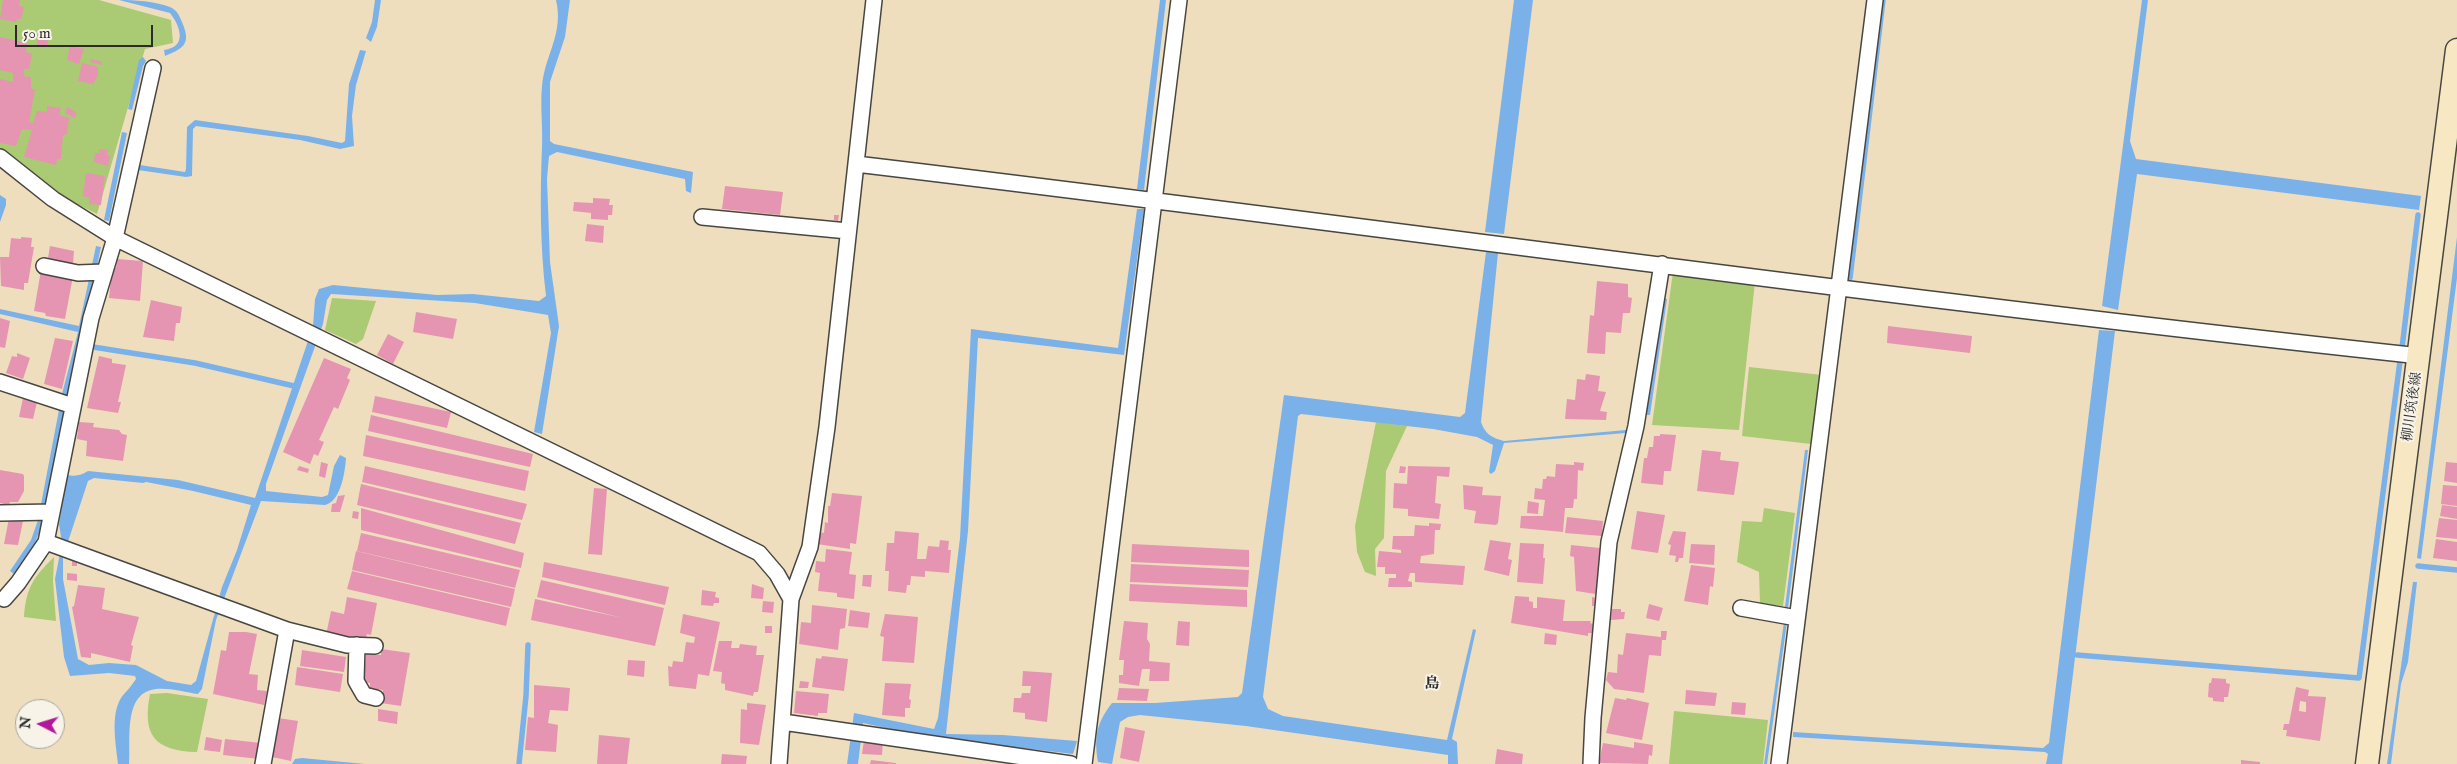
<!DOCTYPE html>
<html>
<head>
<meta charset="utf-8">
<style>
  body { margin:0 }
  #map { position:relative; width:2457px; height:764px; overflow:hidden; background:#efdebe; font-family:"IM FELL English",serif }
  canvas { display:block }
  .north { position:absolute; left:15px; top:699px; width:50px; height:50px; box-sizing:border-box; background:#f7f3e8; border:1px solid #a5a39c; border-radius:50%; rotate:275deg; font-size:14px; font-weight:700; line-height:20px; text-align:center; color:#2b2b2b }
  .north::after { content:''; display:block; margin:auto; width:18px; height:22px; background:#b5179e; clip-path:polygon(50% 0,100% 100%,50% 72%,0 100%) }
  .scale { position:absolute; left:15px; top:25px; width:138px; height:22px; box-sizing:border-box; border:2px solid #2b2b2b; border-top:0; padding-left:6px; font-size:15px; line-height:18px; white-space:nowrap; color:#2b2b2b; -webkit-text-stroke:4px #f7f3e8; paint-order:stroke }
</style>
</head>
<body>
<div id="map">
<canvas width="2457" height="764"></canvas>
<div class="north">N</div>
<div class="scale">50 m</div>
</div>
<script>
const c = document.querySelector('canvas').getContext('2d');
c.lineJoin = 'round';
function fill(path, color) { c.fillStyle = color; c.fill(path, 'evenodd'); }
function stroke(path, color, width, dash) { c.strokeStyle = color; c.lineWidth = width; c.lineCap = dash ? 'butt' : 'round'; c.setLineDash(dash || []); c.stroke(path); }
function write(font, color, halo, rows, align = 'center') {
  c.font = font + ' "IM FELL English","Noto Serif JP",serif'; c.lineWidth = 4; c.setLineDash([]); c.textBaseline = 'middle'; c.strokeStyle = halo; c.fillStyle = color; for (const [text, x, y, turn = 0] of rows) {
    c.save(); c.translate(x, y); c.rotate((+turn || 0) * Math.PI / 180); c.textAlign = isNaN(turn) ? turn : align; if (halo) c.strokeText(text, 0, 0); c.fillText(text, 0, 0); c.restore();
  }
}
const green = new Path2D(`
  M0,0H99L171,20L173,43L145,49L97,214L67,199L0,150Z
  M1673,272L1755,282L1739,430L1652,425Z
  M332,298L376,301L363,339L356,344L325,330Z
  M1749,367L1822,375L1811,444L1742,436Z
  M1376,422L1407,426L1386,471L1384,538L1375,549L1376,576L1365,572L1357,552L1355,526Z
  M1764,508L1795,513L1783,606L1760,604L1759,572L1737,562L1742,521L1762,522Z
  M54,557L53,581L56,621L24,617C26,587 34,577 54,557Z
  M167,693L208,699L197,752C154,751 142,735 150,694Z
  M1674,711L1768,720L1763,764H1669Z`);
const water = new Path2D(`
  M119,0C136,0 154,1 170,7C177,10 179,15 182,22C191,43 185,48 165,56L164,50C187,47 181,27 170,13Z
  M375,0H381L377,27L371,42L366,38L372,22Z
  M556,0H570L565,37L550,82V141L554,144L693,172L691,193L686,191L685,179L557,152L549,156L547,179L550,262L559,326L542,434L534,432L551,333L548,315L475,303L331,294L327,300L323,324L266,484V491L322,497L328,495L334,466L340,455L346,458C345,472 341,501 325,505L261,501L216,620L202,689L198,694C184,692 164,686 151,690C123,697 131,743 129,764H118C116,744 109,711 124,694C128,690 132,685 136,679L135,676L109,673L70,676L64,657L55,579L62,543L59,524L66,483L51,479L44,518L35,543L14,574L10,571L31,540L38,520L62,394L78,332L0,314V309L79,326L96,246L101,247L53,472C65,475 76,479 88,471L178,480L255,498L313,326L315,299L319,289L333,285L437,295L473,294L539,301L546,296C540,246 540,197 542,147C543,127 540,106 542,86C545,54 564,34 556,0ZM94,478L143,483L146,482L193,491L251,505L237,550L222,587L196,681L191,685L167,681L136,665L109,663L89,665L78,659L63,579V557L88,481Z
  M1160,0H1166L1144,190L1137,189Z
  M1514,0H1533L1504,234L1485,232Z
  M2142,0H2148L2130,141L2136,159L2421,196L2419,210L2137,174L2118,310L2102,306Z
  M360,50L366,51L356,85L352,116L354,146L340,149L300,140L196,126L193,129L192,176L186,177L138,170L140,165L185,172L186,169L187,127L195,120L308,136L342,143L345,141L349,84Z
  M143,57L146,61L143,66L132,110L128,109L139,60Z
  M122,132L127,133L109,221L104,220Z
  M0,195L6,199V205L0,222Z
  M1137,209H1144L1124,355L978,338L968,531L946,734L1003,735L1077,741L1073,754L922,736L863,723L858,764H847L854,713L934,729L938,718L960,538L971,329L1118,348Z
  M2457,237V278L2421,559L2417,558Z
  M1486,252L1498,253L1481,422C1485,434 1492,438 1504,441L1626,430V433L1504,443L1495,471L1491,474L1489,472L1493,445L1477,437L1433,429L1301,414L1298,416L1263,697L1268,709L1283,716L1447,740L1473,629L1476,630L1452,739L1457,742L1458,764H1448V755L1246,726L1140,715L1128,717L1120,722L1112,764L1098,762C1094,737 1096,724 1112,703H1155L1238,697L1242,693L1284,395L1460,417L1465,413Z
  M1662,298L1667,299L1650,415H1645Z
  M2099,330L2115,331L2062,764H2046L2048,754L2045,752L1793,737V732L2043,748L2049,743Z
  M1805,450H1808L1788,608L1785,607Z
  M2413,582H2417L2408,662L2401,684L2391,764H2387Z
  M1784,622H1787L1767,764H1764Z
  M302,758L365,764H292L295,759Z`);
const stream = new Path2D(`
  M1850,278L1883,0
  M93,347L195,363L294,386
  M2402,348L2418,215
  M2418,566L2457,570
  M2077,655L2359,678L2400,361
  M519,764L526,696L528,645`);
const building = new Path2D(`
  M3,0H20L19,6L24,7L21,19H17L16,22L0,19Z
  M37,34L49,35L47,46L37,47Z
  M0,37L27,43L26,52L32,54L29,69H24V76L31,77V89H35L29,122L33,123L37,111L47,112V106L61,108L59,115L69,118L67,134L63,135L61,159H57L56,165L24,157L32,130L22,129L16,146L0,143V79L13,82V73L0,70Z
  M70,46L84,49L79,64L67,60Z
  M91,59L102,62L101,65L90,62Z
  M82,63L98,67V75L93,84L78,81Z
  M67,107L76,112L75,118L65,113Z
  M99,149L108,150L107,155L110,156L108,166L94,162L95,153H99Z
  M86,173L105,176L101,205L89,204V198L83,196Z
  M725,186L783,192L780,215L722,209Z
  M593,198L610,199L609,205H613L612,215H608V220L591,219V213L573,211L574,202L593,203Z
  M834,215H839L838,221L834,220Z
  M587,224L604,226L603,243L585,241Z
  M21,237L32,238L31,247H34L28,283H24V290L1,286L0,257H9L11,238L21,239Z
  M50,246L74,251L73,264L48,258Z
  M117,259L143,261L140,301L109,298L112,268H116Z
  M41,270L73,276L65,319L46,316L45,313L34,311Z
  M1597,281L1628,284V297L1632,298L1630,313H1623L1621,333L1606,332L1605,354L1587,353L1590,315L1594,316Z
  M151,300L182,307L180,323H176L174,341L143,337Z
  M416,312L457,319L453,339L413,332Z
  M0,318L10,321L5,348L0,347Z
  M1888,326L1972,336L1970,353L1887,343Z
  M388,334L404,342L393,364L377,355Z
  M55,338L73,341L62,389L44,384Z
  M17,353L30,358L23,379L6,373L12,356L17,357Z
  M99,356L112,359V363L126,365L118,402H121L118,413L87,408Z
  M324,358L351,369L347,378L350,380L338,409L334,407L319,440L324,442L318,456L314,454L310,464L283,452Z
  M1586,374L1600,376L1598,391L1606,392L1600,411L1607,412L1606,420L1565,419L1567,399L1575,400L1577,379L1585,380Z
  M375,396L451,412L447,428L372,412Z
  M23,398L37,402L33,419L19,417Z
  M371,415L533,454L530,467L368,431Z
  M79,422L94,423L93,427L119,430L122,434L127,435L123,461L86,456L87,441L77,439Z
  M1660,434L1676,435L1671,471H1664L1663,485L1641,483L1644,458H1647L1649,447H1653L1654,436H1660Z
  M366,435L529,471L525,491L363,456Z
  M1702,450L1721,452L1720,460L1739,462L1734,495L1697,491Z
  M321,462L328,464L325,478L319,476Z
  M1574,462L1584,463L1583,471L1578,470L1577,499H1574L1573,508H1565L1563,532L1520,528L1521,516H1543L1545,500L1534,499L1535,488L1542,489L1543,479H1546L1547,476L1555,477L1556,464L1574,465Z
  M2446,462L2457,463V483L2444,481Z
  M299,466L309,469L308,473L297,470Z
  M365,466L527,504L522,520L362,482Z
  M1400,466L1406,467L1405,473H1399Z
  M1408,466L1450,467L1449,477L1437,476L1435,503L1441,504L1439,519L1408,516V509L1393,508L1394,483L1407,484Z
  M0,470L23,474L24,476V491L18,502H10L9,505L0,503Z
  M361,484L521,523L515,544L357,505Z
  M1463,485L1483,487L1482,495L1501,496L1498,523L1496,525L1474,523L1476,511L1464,509Z
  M2443,485L2457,486V506L2441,504Z
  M594,488L607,489L602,555L588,554Z
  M832,493L862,496L856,544L850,543V549L817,544L818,532L824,533L825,522L828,523V506H830Z
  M345,495L340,512H331L332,504L336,503L338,496Z
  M1528,501L1539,503L1538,514L1527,513Z
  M2442,505L2457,507V519L2440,516Z
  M361,508L524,553L521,568L361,530Z
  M353,511L359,512L358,519L352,518Z
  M1637,511L1665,515L1658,553L1631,549Z
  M1567,517L1603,521L1602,536L1565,533Z
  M9,518L23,521L18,545L4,544Z
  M2439,518L2457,520V539L2436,537Z
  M1429,523L1441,524L1440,530H1435L1434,554L1421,556L1420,563L1465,566L1463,585L1415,582V573H1410L1408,581L1412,582V587H1388L1389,578H1396V574H1385V567H1377L1379,551L1401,553V550L1392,549L1393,536H1414L1415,525L1429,526Z
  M895,531L919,533L917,559H926L928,546L939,547L940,540L949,541L948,550H951L949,573L925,571V577L911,576L910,585H907L906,593L888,591L889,571H885L887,543H894Z
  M1673,531L1686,532L1683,558H1679L1678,562H1675L1676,556L1669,555L1671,545L1668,544Z
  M361,533L520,570L515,588L357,551Z
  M2436,539L2457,542V561L2433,558Z
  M1490,540L1511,543L1508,559L1512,560L1509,576L1484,570Z
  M1520,543L1544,544L1543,558H1545L1543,584L1517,582Z
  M1132,544L1249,550V567L1131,562Z
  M1691,544L1715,545L1714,565L1689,563Z
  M1571,545L1600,548L1596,594L1576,591L1574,557L1570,556Z
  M826,549L852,552L849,574L856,575L854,599L837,597V593L818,591L820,573L815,572L816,561L825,562Z
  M356,551L515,589L511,607L352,570Z
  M72,560L77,561V566H72Z
  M544,562L669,587L665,605L542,577Z
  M1131,564L1249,570L1248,587L1130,582Z
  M1691,565L1715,568L1713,587L1710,586L1708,605L1684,601Z
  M352,571L510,608L506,626L347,589Z
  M67,573L77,574V581L67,580Z
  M863,575H872L871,587L862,586Z
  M541,580L664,608L655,646L531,620L535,599L623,618L537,597Z
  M752,584L764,588L763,599L751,598Z
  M1130,584L1247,590V607L1129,601Z
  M78,585L105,588L102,609L139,617L131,645L133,646L130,662L91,653V658L81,657L72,607L74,606Z
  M702,590L716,592L715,597L719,598V603H714L713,606L701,605Z
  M1515,596L1529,597V601L1533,602V608H1537V597L1565,600L1563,621H1591L1590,623L1593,624V633H1588V636L1511,623Z
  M347,597L377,603L371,635L367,634L364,644L326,635L331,611L344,614Z
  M1592,597L1596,598L1595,606H1592Z
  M763,601L774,602L773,613L762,612Z
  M1649,604L1663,608L1659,621L1646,618Z
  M812,605L847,609L845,628L840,629L838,650L799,644L801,622L811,623Z
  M1612,609H1621V612H1625L1624,619L1611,620Z
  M850,610L870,613L868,628L848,626Z
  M683,614L720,622L709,676L698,674L696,689L669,686L668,666L672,667L673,661L683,662L686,642L694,643L695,637L680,633Z
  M885,614L918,617L914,663L882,661L884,637L880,636Z
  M1124,621L1148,623L1147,639L1150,644L1149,661L1170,663L1169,681H1149L1150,669H1142L1139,686L1119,683V675H1123L1124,660H1119Z
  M1178,621L1190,622L1189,646L1176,645Z
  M765,626H772V633H765Z
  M1661,631H1667L1666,640H1662L1661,656L1649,655L1644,693L1614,689L1606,680L1608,672L1617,673L1618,654L1623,655L1626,633L1661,637Z
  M229,632H246L257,634L249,674L258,675L257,690L267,691L264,705L213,694L221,650L226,651Z
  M1545,633L1557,635L1556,645L1544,644Z
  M719,641H732L731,648H739L740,644L757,646L756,655H764L758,692H754L753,696L725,690V684L721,683L722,672L713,671Z
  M381,649L410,653L401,706L381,703L383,690L370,688V683L364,682L366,654L381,655Z
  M302,650L346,657L344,672L300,666Z
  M822,656L848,659L844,691L812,687L816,658L821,659Z
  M628,660L645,661L644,677L627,675Z
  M297,667L343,674L340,692L295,685Z
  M1023,671L1052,673L1047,722L1025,719V713L1013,712L1014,698H1021L1022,693H1030L1031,686H1022Z
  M2212,678L2226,679V683L2230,684L2228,697H2224V702L2213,701V698L2208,697L2209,683H2211Z
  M800,681L809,682L808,688H799Z
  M885,683L911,684L909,699L911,700L910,708H905V717L882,715Z
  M534,685L570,688L568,711L550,710L548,723L558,725L556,752L525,750L528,717L534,718Z
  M2296,687L2309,690L2308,696L2326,697L2320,741L2286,736L2287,730H2283L2284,724H2289ZM2300,701L2306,702V712L2299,711Z
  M1119,688L1149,689L1147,701L1117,700Z
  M1686,690L1717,693L1715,706L1685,704Z
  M796,691L829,694L827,713H818V716L794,713Z
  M1615,698L1626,700L1627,698L1649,703L1642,740L1606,733Z
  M1732,702L1746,703L1745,715L1731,714Z
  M747,703L766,705L759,745L740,743L741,709L747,710Z
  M378,709L398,712L397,724L378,721Z
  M278,718L298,721L291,761L272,757Z
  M1125,727L1145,731L1139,762L1120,758Z
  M599,735L630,738L627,764H597Z
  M206,737L222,740L220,752L204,750Z
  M225,739L261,743L259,759L223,755Z
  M864,740L883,741L882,755L862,754Z
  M1634,742L1653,745L1652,756L1649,755L1648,764L1599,763L1603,743L1634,748Z
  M1497,749L1523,754L1522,764H1495Z
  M722,754L747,756L746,764H721Z
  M871,760L896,763V764H870Z
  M2241,760L2260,762V764H2241Z`);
const minor = new Path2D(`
  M0,157L53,199L115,238L759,553L777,574L791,599L779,764
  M856,164C1377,226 1897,300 2420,356
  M702,217L848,231
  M44,266L78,273L104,272
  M0,382L73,406
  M0,513L52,512
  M46,542L287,630L347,645L375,646
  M4,599L18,583L46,542L91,318L115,238L153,68
  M791,599L810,547L827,427L874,0
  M1741,608L1797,618
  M357,645L356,681L364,695L376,698
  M783,722L1071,764
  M263,764L287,630
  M1084,764L1179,0
  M1591,764L1593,718L1609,542L1636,426L1662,264
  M1779,764L1875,0`);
const secondary = new Path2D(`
  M2367,764L2457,50`);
const streetNames = [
  ["柳川筑後線",2413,407,-82]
];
const neighbourhoodNames = [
  ["島",1432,685]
];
fill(green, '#aaca73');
fill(water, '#7bb1e9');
stroke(stream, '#7bb1e9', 5.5);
fill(building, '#e595b1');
stroke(minor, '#484641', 18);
stroke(secondary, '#484641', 25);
stroke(minor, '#fff', 15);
stroke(secondary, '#f7e8c3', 22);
write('14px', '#2b2b2b', '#f7f3e8', streetNames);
write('bold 15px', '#2b2b2b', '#f7f3e8', neighbourhoodNames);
</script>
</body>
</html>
